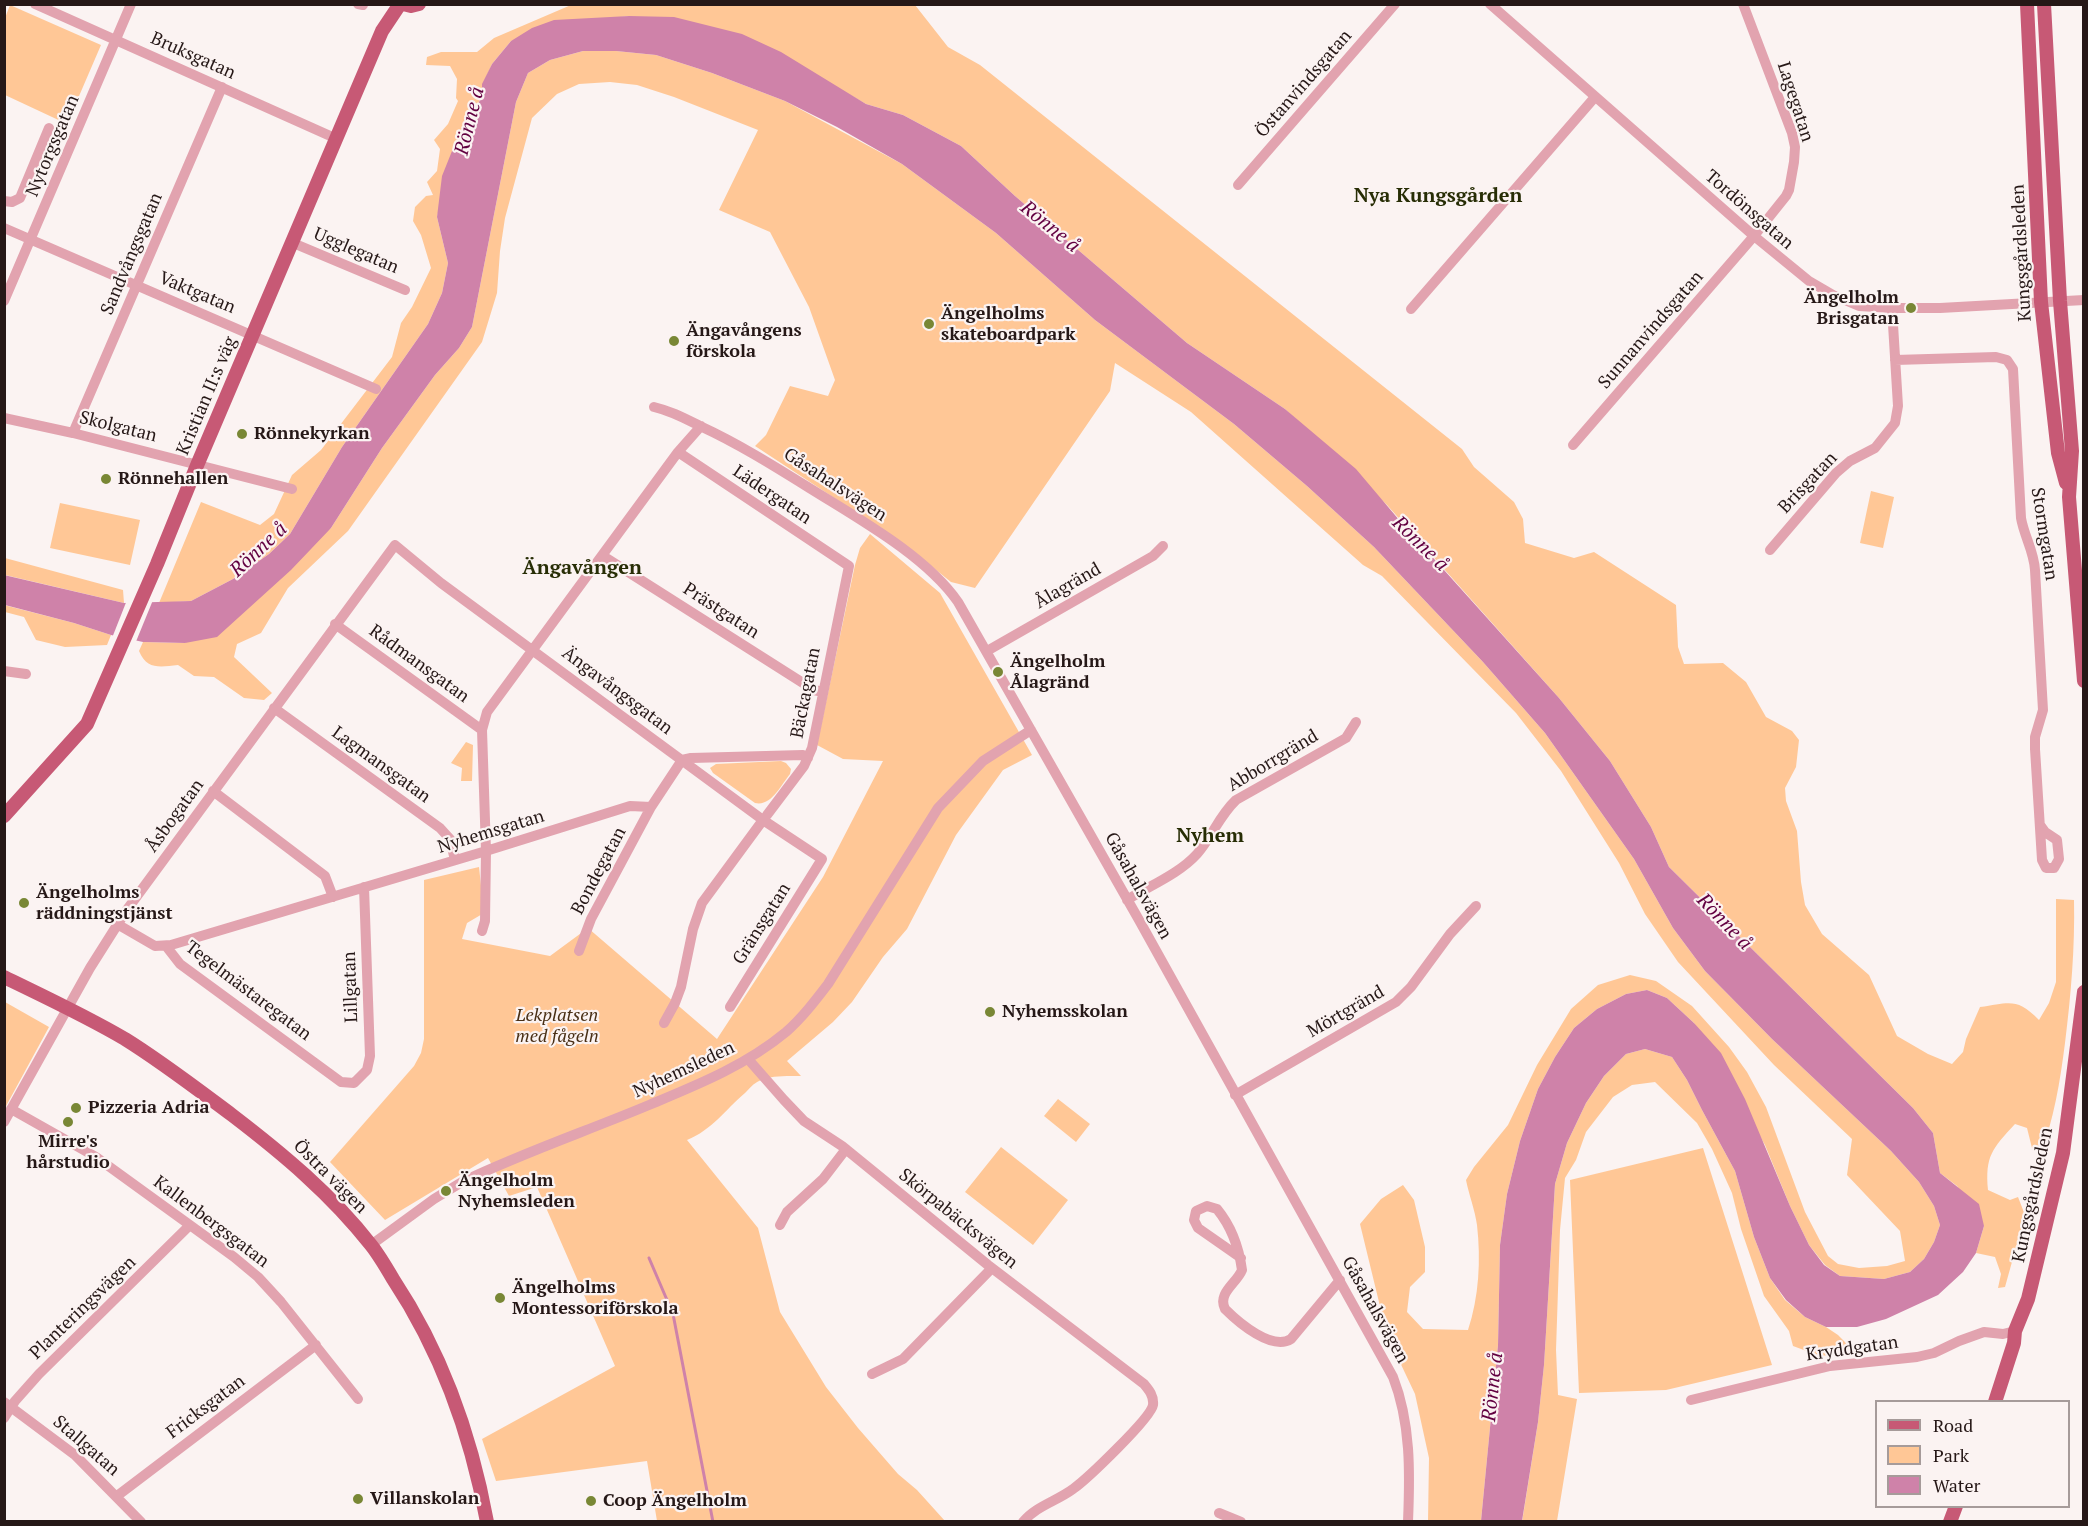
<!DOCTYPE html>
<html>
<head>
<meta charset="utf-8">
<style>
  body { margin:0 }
  #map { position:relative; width:2088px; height:1526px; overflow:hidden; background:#fbf3f2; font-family:"PT Serif",serif }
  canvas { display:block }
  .frame { position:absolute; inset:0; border:6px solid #261817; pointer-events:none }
  .legend { position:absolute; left:1875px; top:1400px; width:195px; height:108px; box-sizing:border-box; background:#fbf3f2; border:2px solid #a69b9a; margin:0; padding:8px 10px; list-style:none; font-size:18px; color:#261817 }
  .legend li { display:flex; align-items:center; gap:12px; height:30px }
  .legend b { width:30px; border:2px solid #a69b9a }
</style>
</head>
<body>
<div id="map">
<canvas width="2088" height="1526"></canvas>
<div class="frame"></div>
<ul class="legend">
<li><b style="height:8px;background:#c75975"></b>Road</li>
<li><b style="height:16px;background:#ffc796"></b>Park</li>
<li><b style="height:16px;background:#cf82a9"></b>Water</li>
</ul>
</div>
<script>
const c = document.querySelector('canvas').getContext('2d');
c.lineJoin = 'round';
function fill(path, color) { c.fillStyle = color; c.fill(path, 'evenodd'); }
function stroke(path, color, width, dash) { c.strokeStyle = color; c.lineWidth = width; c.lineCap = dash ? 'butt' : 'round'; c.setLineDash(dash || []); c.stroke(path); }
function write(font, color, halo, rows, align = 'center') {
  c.font = font + ' "PT Serif",serif'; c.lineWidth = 4.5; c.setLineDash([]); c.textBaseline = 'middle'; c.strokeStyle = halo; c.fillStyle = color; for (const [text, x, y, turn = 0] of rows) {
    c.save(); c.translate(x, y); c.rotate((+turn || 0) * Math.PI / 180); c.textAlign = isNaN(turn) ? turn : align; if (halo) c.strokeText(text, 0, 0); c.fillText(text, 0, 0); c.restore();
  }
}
const green = new Path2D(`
  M10,5L101,45L67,124L5,95V18Z
  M571,5H915L948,47L980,65L1462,449L1474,467L1514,502L1523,519L1525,543L1574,558L1594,552L1676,605L1678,647L1684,664L1723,663L1746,682L1766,717L1792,731L1799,740L1796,767L1785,788L1786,801L1797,831L1801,882L1805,905L1822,934L1869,975L1897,1036L1928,1054L1952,1064L1963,1052L1966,1039L1980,1007C2009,1003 2017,997 2039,1020L2049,1003L2056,982V899L2074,900C2075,948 2071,995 2065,1043C2060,1082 2054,1119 2040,1156L2032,1148L2027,1128L2015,1124C1992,1149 1985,1156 1988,1190L2010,1200L2018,1197L2025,1215L2005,1287L1998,1288L2001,1274L1995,1257L1976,1253L1984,1226L1957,1186L1940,1173L1933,1133L1913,1108L1669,867L1651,827L1610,761L1559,698L1387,505L1285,409L1187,343L1015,196L961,146L903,115L866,104L845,92L629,16L605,19L511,41L492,64L483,84L482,94L471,124L454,146L437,217L448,263L442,293L428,324L342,447L290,534L269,554L233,579L191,601L159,603L201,502L260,525L274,514L292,475L321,450L392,357L401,323L412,307L431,268L421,235L413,221L415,207L426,196L433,195L427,182L437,171L440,149L434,140L448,124L458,101L456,98L457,79L450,66L426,65L427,57L441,52H477L494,38Z
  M583,51H616L656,55L712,73L785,101L902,164L996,233L1095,320L1234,424L1307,486L1374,547L1483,662L1545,733L1634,859L1673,928L1705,971L1772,1039L1891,1151L1919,1182L1934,1206L1940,1225L1934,1242L1924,1259L1910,1272L1884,1279L1840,1276L1825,1265L1809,1245L1790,1206L1765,1145L1694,1023L1667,998L1647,990L1626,994L1597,1009L1574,1028L1555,1057L1538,1089L1520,1141L1507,1194L1500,1245L1498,1345L1481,1521H1428L1429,1458L1415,1394L1387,1335L1360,1224L1381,1199L1403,1185L1414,1200L1425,1247V1272L1410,1287L1407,1312L1423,1329L1468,1330C1479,1297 1481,1260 1477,1225C1475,1210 1469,1195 1466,1180L1474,1167L1508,1125L1537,1065L1571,1009L1598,985L1630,975L1656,981L1692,1006L1729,1047L1747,1072L1766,1107L1805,1212L1828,1256L1838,1264L1859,1268L1887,1266L1905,1261L1900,1231L1847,1175L1852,1139L1774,1065L1678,962L1645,914L1619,863L1561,771L1516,713L1382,576L1363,565L1191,412L1115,363L1110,391L975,588L951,582L900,541L755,446L766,435L790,386L828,396L835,380L809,307L770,232L719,210L758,130L674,97L637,85L610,82L579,84L557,94L532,118L505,218L500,251L497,293L482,342L348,531L288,588L261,633L237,644L234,657L272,693L264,700L244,698L214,677L194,676L178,665C160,667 147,670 139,651L143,642L185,643L331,528L382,448L435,375L459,348L472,327L516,102L528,73L550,60Z
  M1871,491L1894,497L1883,548L1860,543Z
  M60,503L140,520L130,565L50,548Z
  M870,534L940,593L1032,755L1003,770L956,835L907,929L883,957L852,1002L833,1022L787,1061L801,1076C788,1076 771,1075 759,1081C754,1083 749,1089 745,1093C725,1110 712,1130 687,1140L758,1228L780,1312L826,1387L858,1428L898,1474L917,1490L945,1521H657L647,1461L496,1481L482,1439L615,1366L537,1187L509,1196L488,1158L385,1220L330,1162L414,1066L421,1053L424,1039V880L479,867L484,913L467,923L462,939L550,956L588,928L717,1039L823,877L883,761L843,759L817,745L855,565L860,548Z
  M5,558L123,590L124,603L5,575Z
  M4,605L74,623L111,635L107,645L65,647L36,640L24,617L5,612Z
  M466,742L473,745L472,781H461L462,768L451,763Z
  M781,761L786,763L791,769L790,774C781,785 771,807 755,803L713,773L710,768L716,764Z
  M5,1002L49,1027L5,1108Z
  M1645,1049L1672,1057L1687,1080L1702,1110L1735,1171L1754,1237L1770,1278L1785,1300L1805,1317L1826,1327L1838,1335L1848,1345L1840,1354L1820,1356L1793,1346L1789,1331L1764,1296L1741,1229L1732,1193L1712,1149L1697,1123L1655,1082L1632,1085L1613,1097L1586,1132L1576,1160L1565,1178L1560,1230L1556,1350L1558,1395L1577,1399L1557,1521L1522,1522L1538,1422L1544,1365L1555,1184L1567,1143L1586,1103L1604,1076L1626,1054Z
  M1058,1099L1090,1124L1076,1142L1044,1116Z
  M1001,1147L1068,1200L1033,1245L965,1192Z
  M1703,1148L1772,1365L1666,1390L1579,1393L1570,1180Z`);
const water = new Path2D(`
  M629,16L674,17L742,34L781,52L866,104L903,115L961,146L1015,196L1187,343L1285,409L1356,469L1400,521L1559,698L1610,761L1651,827L1669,867L1913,1108L1933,1133L1940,1173L1979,1204L1984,1226L1976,1253L1963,1272L1938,1295L1886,1319L1857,1327H1826L1805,1317L1786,1300L1770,1278L1754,1237L1735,1171L1702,1110L1687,1080L1672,1057L1645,1049L1626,1054L1604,1076L1586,1103L1567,1143L1555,1184L1544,1365L1538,1422L1522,1521H1481L1498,1345L1500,1245L1507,1194L1520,1141L1538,1089L1555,1057L1574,1028L1597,1009L1626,994L1647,990L1667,998L1694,1023L1721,1053L1745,1099L1790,1206L1809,1245L1824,1265L1840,1276L1884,1279L1910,1272L1924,1259L1934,1242L1940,1225L1934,1206L1919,1182L1891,1151L1772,1039L1705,971L1673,928L1634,859L1545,733L1483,662L1374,547L1307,486L1234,424L1095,320L996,233L902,164L837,127L785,101L712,73L656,55L616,51H583L550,60L528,73L516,102L472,327L459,348L435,375L382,448L331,528L291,570L217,637L185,643L143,642L111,635L74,623L5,605L4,575L124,603L191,601L233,579L269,554L290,534L342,447L428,324L442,293L448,263L437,217L442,176L454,146L471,124L482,94V84L492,64L511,41L532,28L554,20Z`);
const pier = new Path2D(`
  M127,600H153L135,644L112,638Z`);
const stream = new Path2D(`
  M649,1258L673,1314L713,1522`);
const minor = new Path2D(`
  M35,4L337,139
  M358,4L363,5
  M1490,4L1754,236L1809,281L1833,295L1859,306L1892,308H1940L2084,300
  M1238,185L1395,4
  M4,201L12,202L20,198L49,128
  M4,228L376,389
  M293,243L405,290
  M4,301L131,4
  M1411,309L1595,97
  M1895,360L1996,357L2007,360L2013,369L2021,518C2024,536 2034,551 2035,570L2043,710L2035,737V749L2042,860L2046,868H2054L2059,859L2057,840L2045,832L2040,825
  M654,407C671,411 684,418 700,426C739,444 774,466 811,489C859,519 926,556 958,602L1139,920L1393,1377C1411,1423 1410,1473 1408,1522
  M4,418L73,433L292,489
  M73,433L222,87
  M1573,445L1754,236L1786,196L1789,190L1794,162L1795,147L1792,133L1743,4
  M678,452L849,566L812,748L804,766L767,815
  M1770,550L1836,473L1850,461L1875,448L1895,423L1898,406L1892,308
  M603,556L814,690L823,692
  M335,624L482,730
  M987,651L1153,556L1163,546
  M4,671L26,674
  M274,708L440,828L450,839L455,860
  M213,791L325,876L333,897
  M1127,900C1149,886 1179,874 1197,854C1212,837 1219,816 1236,800L1346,738L1356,722
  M117,924L155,946L171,945L486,851L630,806L651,807L682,760L691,758L803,755L808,758
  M482,931L485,921L486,851L482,730L487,712L678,452L701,426
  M166,946L180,964L341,1082L354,1083L367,1070L370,1056L364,887
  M579,951L591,919L651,807
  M664,1023L675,1003L681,987L693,929L702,903L763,820
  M748,1059L784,1100L804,1121L842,1146L988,1265L1144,1384C1149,1390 1154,1396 1153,1405C1151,1418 1087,1479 1073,1489C1057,1501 1036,1506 1023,1522
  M1235,1095L1396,1002L1411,987L1450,934L1476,906
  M11,1109L96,1157L234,1257L258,1277L281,1302L358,1399
  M4,1122L90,968L126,911L395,545L441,583L763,820L822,859L730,1007
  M780,1225L787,1212L823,1179L846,1149
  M371,1245L434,1199L462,1182C522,1153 587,1131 649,1105C697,1085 745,1066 786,1032C802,1018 815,1001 828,984L938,808L983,761L1031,730
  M1241,1258L1198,1228L1194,1220L1196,1211L1207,1206L1217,1209C1231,1226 1239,1248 1242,1270C1237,1283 1217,1293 1225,1309C1239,1323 1272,1351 1291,1339L1340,1280
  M872,1374L903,1359L992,1268
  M1691,1400L1830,1366L1917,1357L1934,1353L1959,1341L1984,1332L2003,1334L2015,1331
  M4,1402L75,1455L141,1522
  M4,1418L15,1401L39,1374L190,1225
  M117,1496L316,1345
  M1219,1513L1241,1522`);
const major = new Path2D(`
  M403,4L411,6L419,4
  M2027,4L2041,302L2058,453L2066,483
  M2044,4L2060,301L2072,451L2069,497L2084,681
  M4,816L87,724L157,564L198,463L382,31L400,4
  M4,977C45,997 86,1016 125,1039C162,1062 197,1089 232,1115C283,1154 331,1194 371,1245C379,1255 386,1267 393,1279C442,1353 471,1434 487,1522
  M1995,1402L2014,1343L2015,1331L2028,1299L2063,1153L2084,992
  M1950,1522L1956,1506`);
const markers = [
  [1911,308,6,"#798735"],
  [929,324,6,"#798735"],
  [674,341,6,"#798735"],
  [242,434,6,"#798735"],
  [106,479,6,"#798735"],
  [998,672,6,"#798735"],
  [24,903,6,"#798735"],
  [990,1012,6,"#798735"],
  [76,1108,6,"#798735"],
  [68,1122,6,"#798735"],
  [446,1191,6,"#798735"],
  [500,1298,6,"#798735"],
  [358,1499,6,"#798735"],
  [591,1501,6,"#798735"]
];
const streetNames = [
  ["Bruksgatan",193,56,24],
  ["Östanvindsgatan",1304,84,-49],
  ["Lagegatan",1795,102,72],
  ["Nytorgsgatan",53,146,-67],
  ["Tordönsgatan",1749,210,41],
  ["Ugglegatan",356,251,23],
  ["Kungsgårdsleden",2022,253,-93],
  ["Sandvångsgatan",132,254,-67],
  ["Vaktgatan",197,293,23],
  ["Sunnanvindsgatan",1651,330,-49],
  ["Kristian II:s väg",207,396,-67],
  ["Skolgatan",118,427,14],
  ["Brisgatan",1808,483,-47],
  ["Gåsahalsvägen",835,485,33],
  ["Lädergatan",772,495,34],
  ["Stormgatan",2044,534,81],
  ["Ålagränd",1068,586,-30],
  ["Prästgatan",721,611,33],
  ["Rådmansgatan",419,664,36],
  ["Ängavångsgatan",617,691,37],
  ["Bäckagatan",806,693,-79],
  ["Abborrgränd",1273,761,-31],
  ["Lagmansgatan",381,765,36],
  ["Åsbogatan",175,816,-54],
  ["Nyhemsgatan",491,832,-17],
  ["Bondegatan",599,871,-62],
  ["Gåsahalsvägen",1138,886,61],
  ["Gränsgatan",762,924,-58],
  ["Lillgatan",351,987,-92],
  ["Tegelmästaregatan",248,991,37],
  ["Mörtgränd",1346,1012,-30],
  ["Nyhemsleden",684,1070,-25],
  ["Östra vägen",330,1177,45],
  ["Kungsgårdsleden",2033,1195,-78],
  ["Skörpabäcksvägen",958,1219,39],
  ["Kallenbergsgatan",211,1222,37],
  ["Planteringsvägen",83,1308,-44],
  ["Gåsahalsvägen",1375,1310,61],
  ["Kryddgatan",1852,1349,-8],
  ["Fricksgatan",206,1407,-37],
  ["Stallgatan",86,1446,41]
];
const poiNames = [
  ["Ängelholm",1899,298,"right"],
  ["Brisgatan",1899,319,"right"],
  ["Ängelholms",941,314],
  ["skateboardpark",941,335],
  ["Ängavångens",686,331],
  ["förskola",686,352],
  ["Rönnekyrkan",254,434],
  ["Rönnehallen",118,479],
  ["Ängelholm",1010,662],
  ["Ålagränd",1010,683],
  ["Ängelholms",36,893],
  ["räddningstjänst",36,914],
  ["Nyhemsskolan",1002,1012],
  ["Pizzeria Adria",88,1108],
  ["Mirre's",68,1142,"center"],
  ["hårstudio",68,1163,"center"],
  ["Ängelholm",458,1181],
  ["Nyhemsleden",458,1202],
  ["Ängelholms",512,1288],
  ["Montessoriförskola",512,1309],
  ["Villanskolan",370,1499],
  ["Coop Ängelholm",603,1501]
];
const parkNames = [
  ["Lekplatsen",557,1016],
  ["med fågeln",557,1037]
];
const waterNames = [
  ["Rönne å",470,121,-76],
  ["Rönne å",1050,227,39],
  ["Rönne å",1420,544,44],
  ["Rönne å",259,550,-43],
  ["Rönne å",1724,922,46],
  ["Rönne å",1493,1387,-84]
];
const neighbourhoodNames = [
  ["Nya Kungsgården",1438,196],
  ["Ängavången",582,568],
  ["Nyhem",1210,836]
];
fill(green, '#ffc796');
fill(water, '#cf82a9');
fill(pier, '#fbf3f2');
stroke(stream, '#cf82a9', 3);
stroke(minor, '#e2a3af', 10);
stroke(major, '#c75975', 14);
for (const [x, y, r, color] of markers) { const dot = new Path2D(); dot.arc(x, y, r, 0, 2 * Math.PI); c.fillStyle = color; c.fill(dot); stroke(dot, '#fbf3f2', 2); }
write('18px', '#261817', '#fbf3f2', streetNames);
write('bold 18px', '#261817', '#fbf3f2', poiNames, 'left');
write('italic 18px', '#492f15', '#fbf3f2', parkNames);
write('italic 20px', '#620141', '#fbf3f2', waterNames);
write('bold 20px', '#272d05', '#fbf3f2', neighbourhoodNames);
</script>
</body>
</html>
